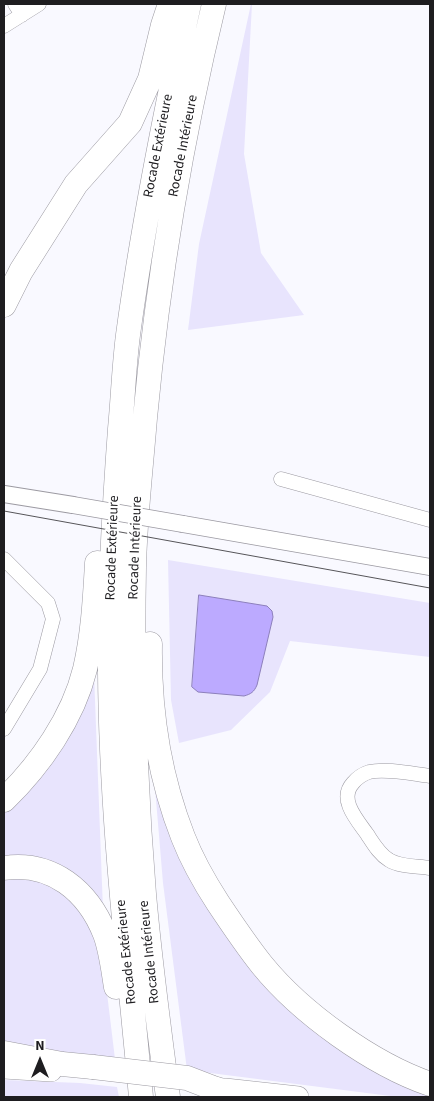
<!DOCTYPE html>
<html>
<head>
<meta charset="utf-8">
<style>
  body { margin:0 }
  #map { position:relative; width:434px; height:1101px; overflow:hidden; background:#f9f9ff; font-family:"Source Sans 3",sans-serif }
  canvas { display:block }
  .frame { position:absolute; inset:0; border:5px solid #1e1d20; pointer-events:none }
  .north { position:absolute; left:15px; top:1036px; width:50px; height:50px; -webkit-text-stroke:4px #fff; paint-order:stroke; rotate:0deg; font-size:14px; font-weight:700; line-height:20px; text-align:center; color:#1e1d20 }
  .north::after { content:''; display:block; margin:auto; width:18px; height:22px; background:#1e1d20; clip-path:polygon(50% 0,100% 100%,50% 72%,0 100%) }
</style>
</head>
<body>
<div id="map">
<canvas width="434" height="1101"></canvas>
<div class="frame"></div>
<div class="north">N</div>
</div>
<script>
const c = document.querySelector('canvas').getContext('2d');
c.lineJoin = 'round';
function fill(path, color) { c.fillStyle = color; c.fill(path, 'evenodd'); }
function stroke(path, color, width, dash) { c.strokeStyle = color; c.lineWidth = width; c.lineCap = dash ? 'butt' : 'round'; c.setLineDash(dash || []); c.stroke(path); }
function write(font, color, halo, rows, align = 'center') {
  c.font = font + ' "Source Sans 3",sans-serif'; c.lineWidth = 4.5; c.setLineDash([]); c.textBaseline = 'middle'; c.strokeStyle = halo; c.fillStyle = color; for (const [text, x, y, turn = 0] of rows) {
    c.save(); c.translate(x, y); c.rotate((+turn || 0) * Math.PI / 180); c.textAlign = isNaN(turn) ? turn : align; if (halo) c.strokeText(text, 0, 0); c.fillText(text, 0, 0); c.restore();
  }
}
const green = new Path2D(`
  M251,4H252L244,154L261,253L304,315L188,330L199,244Z
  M168,560L430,603V657L290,641L270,692L231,730L179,743L171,700Z
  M94,674L103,910L4,859V814L8,810Z
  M154,776L248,958L430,1092V1097H398L187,1070L163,883Z
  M4,878L43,880L69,896L91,925L102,952L115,1059L45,1052L4,1042Z
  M4,1080L80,1083L117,1087L119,1097H4Z`);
const water = new Path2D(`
  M199,595L267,606L272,611L273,617L257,685C254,692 251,694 244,696L198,692L192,687Z`);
const minor = new Path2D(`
  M15,4L22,15
  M4,26L39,4
  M281,479L430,520
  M4,559L48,603L53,619L40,669L4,729
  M430,776C413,774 386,768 369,772C363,774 357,778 353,783C338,799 357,820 367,834C373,843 379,854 389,860C400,867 417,866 430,868`);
const tertiary = new Path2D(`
  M4,494L73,505
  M183,524L430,567`);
const primary = new Path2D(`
  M4,1068L51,1071
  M225,1089L298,1097`);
const motorway = new Path2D(`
  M4,305L21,271L76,184L130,123L150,79L163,25L170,4
  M150,644C149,709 159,776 183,837C192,860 205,883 218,903C232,924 246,945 262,965C301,1013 372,1064 430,1084
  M4,800C40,765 73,718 85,669C93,635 95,598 97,563
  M4,868C52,861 88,891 105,934C111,950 113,969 116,987
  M4,1053L62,1064L93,1067
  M213,1088L243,1097
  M141,1097C128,956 111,815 110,672C109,591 114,510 120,429C123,398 124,366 128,335C143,224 165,114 189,4
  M168,1097C159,1030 150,962 144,894C135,785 132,676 134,567C135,518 141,468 145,418C158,279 181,140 214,4`);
const tram = new Path2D(`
  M4,511L430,588`);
const tertiaryBridge = new Path2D(`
  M73,505L183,524`);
const motorwayBridge = new Path2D(`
  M93,1067L187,1078L213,1088`);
const streetNames = [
  ["Rocade Extérieure",159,146,-79],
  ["Rocade Intérieure",184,146,-79],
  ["Rocade Extérieure",113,548,-88],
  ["Rocade Intérieure",136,548,-88],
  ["Rocade Extérieure",127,952,-96],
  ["Rocade Intérieure",150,952,-96]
];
fill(green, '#e8e4fd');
fill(water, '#bcaaff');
stroke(water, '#8d80bc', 1);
stroke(minor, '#9c9aa2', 15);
stroke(tertiary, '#9c9aa2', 18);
stroke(primary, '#9c9aa2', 22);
stroke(motorway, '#9c9aa2', 25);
stroke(minor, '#fff', 14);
stroke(tertiary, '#fff', 16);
stroke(primary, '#fff', 21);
stroke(motorway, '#fff', 24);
stroke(tram, '#565559', 1);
stroke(tertiaryBridge, '#9c9aa2', 18, []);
stroke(motorwayBridge, '#9c9aa2', 25, []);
stroke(tertiaryBridge, '#fff', 16);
stroke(motorwayBridge, '#fff', 24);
write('14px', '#1e1d20', '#fff', streetNames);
</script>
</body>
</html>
